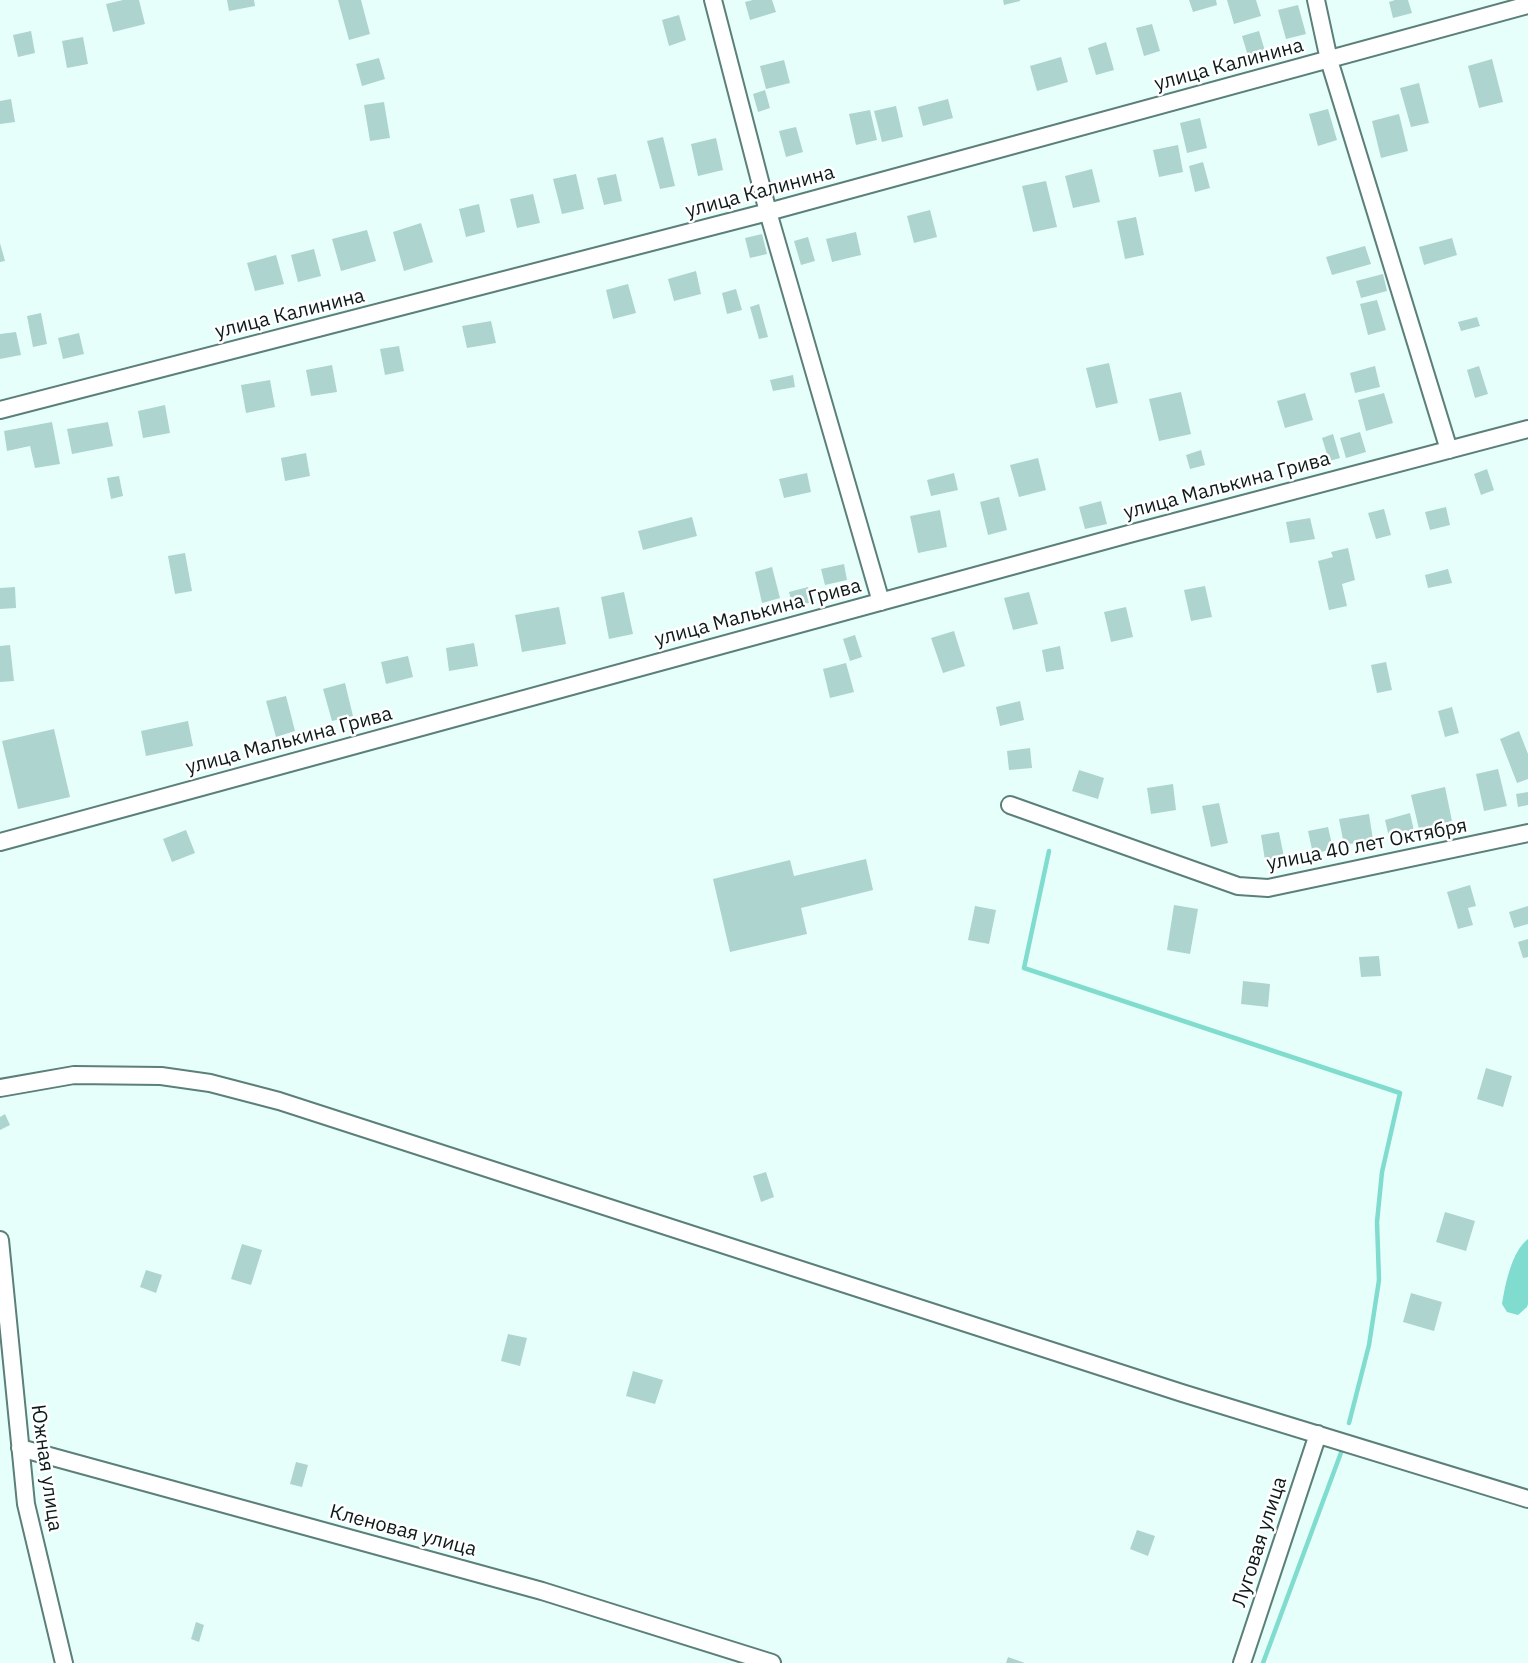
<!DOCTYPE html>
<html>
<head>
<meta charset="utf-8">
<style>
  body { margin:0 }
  canvas { display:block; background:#e7fffb }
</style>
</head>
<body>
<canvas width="1528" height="1663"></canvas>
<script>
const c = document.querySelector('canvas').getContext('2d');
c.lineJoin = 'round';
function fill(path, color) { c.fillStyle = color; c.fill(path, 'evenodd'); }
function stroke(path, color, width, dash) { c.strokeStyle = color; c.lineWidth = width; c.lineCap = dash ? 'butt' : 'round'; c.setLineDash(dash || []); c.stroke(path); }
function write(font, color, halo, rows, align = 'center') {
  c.font = font + ' "IBM Plex Sans",sans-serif'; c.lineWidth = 5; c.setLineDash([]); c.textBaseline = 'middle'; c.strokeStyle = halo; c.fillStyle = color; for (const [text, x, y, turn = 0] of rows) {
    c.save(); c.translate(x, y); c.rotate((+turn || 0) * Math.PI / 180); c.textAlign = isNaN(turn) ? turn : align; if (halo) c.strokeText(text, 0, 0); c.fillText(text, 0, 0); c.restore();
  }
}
const water = new Path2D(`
  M1528,1239V1304L1527,1307L1518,1315L1507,1312L1502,1304C1505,1284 1512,1251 1528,1239Z`);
const stream = new Path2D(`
  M1049,851L1024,968L1400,1093L1382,1172L1377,1222L1379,1280L1369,1345L1349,1423
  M1263,1663L1342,1450`);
const building = new Path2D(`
  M123,0H139L145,24L113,32L106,4Z
  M227,0H254L255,6L229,11Z
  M338,0H361L370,34L349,40Z
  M753,0H772L776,12L750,20L745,2Z
  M1003,0H1020V1L1004,5Z
  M1189,0H1216L1217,5L1193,12Z
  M1227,0H1256L1261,16L1234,24Z
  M1395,0H1408L1412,13L1393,18L1389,2Z
  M1298,5L1306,34L1286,39L1278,10Z
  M679,15L686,40L669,46L662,20Z
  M1152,24L1160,51L1144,56L1136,28Z
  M31,31L35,53L18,57L13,35Z
  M1259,31L1265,51L1248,56L1242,36Z
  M83,37L88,64L67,68L62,41Z
  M1106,42L1114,70L1096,75L1088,48Z
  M1061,57L1068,82L1037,91L1030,66Z
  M379,58L385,79L362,86L356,64Z
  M1492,59L1503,102L1479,108L1468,66Z
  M784,60L790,83L766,89L760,66Z
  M1419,83L1429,123L1411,127L1400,88Z
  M765,90L770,108L758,112L753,94Z
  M11,99L15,122L0,124V101Z
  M948,99L953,118L923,126L918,107Z
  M384,102L390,138L370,141L364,105Z
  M896,106L903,137L882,142L874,111Z
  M1328,109L1337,140L1318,146L1309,114Z
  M870,110L877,140L856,145L849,114Z
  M1399,114L1408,151L1381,158L1372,121Z
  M1200,118L1207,148L1187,153L1180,123Z
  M796,127L803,152L786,157L779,131Z
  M663,137L675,186L660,189L647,141Z
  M716,138L723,170L698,176L691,144Z
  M1178,145L1183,172L1159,177L1153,150Z
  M1203,162L1210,188L1195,192L1189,166Z
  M1092,169L1100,202L1073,208L1065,176Z
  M576,174L584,209L562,214L553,179Z
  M616,174L622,201L604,205L597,178Z
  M1046,181L1057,227L1033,232L1022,186Z
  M533,194L540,223L517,228L510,199Z
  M479,204L485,232L466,237L459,209Z
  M930,210L937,237L914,243L907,216Z
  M1136,217L1144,255L1125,259L1117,221Z
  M421,223L433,262L404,271L393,232Z
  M367,230L376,261L341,271L332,239Z
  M856,232L861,255L832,262L826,239Z
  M762,234L767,254L750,258L745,238Z
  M808,237L815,261L801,265L794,241Z
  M1452,238L1457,255L1424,265L1419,247Z
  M0,243L5,261L0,262Z
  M1365,246L1371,264L1332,275L1326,257Z
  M314,249L321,276L298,282L291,255Z
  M276,255L284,284L255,291L247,263Z
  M696,271L701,294L674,301L668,279Z
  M1383,274L1387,291L1361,298L1356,281Z
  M628,284L636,313L613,319L606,290Z
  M736,289L742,310L727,314L722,293Z
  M1377,300L1386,330L1368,335L1360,304Z
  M759,304L768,337L759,339L750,307Z
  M41,313L47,344L33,347L27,316Z
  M1477,317L1480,326L1461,331L1458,322Z
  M491,321L496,343L467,348L462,326Z
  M16,332L21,355L0,359V334Z
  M79,333L84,354L63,359L58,338Z
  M399,346L404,371L385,375L380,349Z
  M1109,363L1118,403L1096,408L1086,368Z
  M332,365L337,392L311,396L306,370Z
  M1375,366L1380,387L1355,393L1350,373Z
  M1479,366L1488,394L1475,398L1467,370Z
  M793,375L795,387L773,391L770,380Z
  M270,380L275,407L246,413L241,385Z
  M1181,392L1191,434L1159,441L1149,399Z
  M1305,393L1313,420L1285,428L1277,401Z
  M1384,393L1393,423L1366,431L1358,400Z
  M165,405L170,433L143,438L138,411Z
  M52,422L60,464L35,468L30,446L7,451L4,431Z
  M108,422L113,446L72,454L67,429Z
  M1360,432L1366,452L1346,458L1340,438Z
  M1333,434L1340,458L1329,461L1322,438Z
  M1201,450L1205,465L1190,469L1186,455Z
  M306,453L310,476L285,481L281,458Z
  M1038,458L1046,490L1019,497L1010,465Z
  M1487,469L1494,490L1481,495L1474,474Z
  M807,473L811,492L784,498L779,479Z
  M954,473L958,490L931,496L927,480Z
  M119,476L123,496L111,499L107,478Z
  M999,497L1007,530L988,535L980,502Z
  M1101,501L1107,524L1085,529L1079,507Z
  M1446,507L1450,525L1430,530L1425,512Z
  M1384,509L1391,535L1376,539L1368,513Z
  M940,510L947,547L918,553L910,516Z
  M692,517L697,536L643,550L638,531Z
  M1310,518L1315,539L1290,543L1286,522Z
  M1348,548L1355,580L1342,584L1347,606L1329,610L1318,561L1333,557L1331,552Z
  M185,553L192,591L175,594L168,556Z
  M844,564L847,580L825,585L821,569Z
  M772,567L780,598L762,603L755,572Z
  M1448,569L1452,583L1428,588L1425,575Z
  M1205,586L1212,617L1191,621L1184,590Z
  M15,587L16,608L0,609V588Z
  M808,587L812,602L793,607L789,592Z
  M624,592L633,634L609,639L601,597Z
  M1029,592L1038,624L1013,630L1004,598Z
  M559,607L566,644L522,652L515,615Z
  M1126,607L1133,637L1111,642L1104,612Z
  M954,631L965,666L943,673L931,638Z
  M855,635L862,657L850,661L843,639Z
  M474,643L478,666L449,671L446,648Z
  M10,645L14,681L0,682V646Z
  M1060,646L1064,669L1046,672L1042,650Z
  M408,656L413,677L386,684L381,662Z
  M1386,662L1392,690L1377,693L1371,665Z
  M846,663L854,692L830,698L823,669Z
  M345,683L353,716L332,721L323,689Z
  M286,696L295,731L276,737L266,701Z
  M1020,701L1024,720L1000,726L996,707Z
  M1452,707L1459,733L1445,737L1438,711Z
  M188,721L193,746L146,756L141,731Z
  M54,729L70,797L18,809L2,741Z
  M1519,731L1528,754V779L1517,783L1500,739Z
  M1030,748L1032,768L1009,770L1007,751Z
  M1498,769L1507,806L1484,811L1476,774Z
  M1079,770L1104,778L1098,799L1072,791Z
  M1173,784L1176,810L1151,814L1147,788Z
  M1445,787L1452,821L1419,829L1411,795Z
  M1528,792V805L1518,807L1516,794Z
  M1219,803L1228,843L1211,847L1202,806Z
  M1410,813L1414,831L1389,837L1385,820Z
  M1369,814L1373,840L1344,845L1339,819Z
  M1328,827L1333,849L1313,854L1308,831Z
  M186,830L195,853L172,862L163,839Z
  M1279,832L1284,857L1265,860L1261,835Z
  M866,859L873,890L801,908L807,934L730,952L713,879L790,860L794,876Z
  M1470,885L1476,906L1468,908L1473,925L1458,929L1447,892Z
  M1174,905L1198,909L1190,954L1167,950Z
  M975,906L996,910L989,944L968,940Z
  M1528,906V924L1514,928L1509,912Z
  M1528,939V957L1523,958L1518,942Z
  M1379,956L1381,976L1361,977L1359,957Z
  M1243,981L1270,984L1268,1007L1241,1004Z
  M1486,1068L1512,1076L1503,1107L1477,1099Z
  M5,1114L10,1125L0,1130V1117Z
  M766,1172L774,1197L761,1202L753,1176Z
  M1445,1212L1475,1221L1466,1251L1436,1242Z
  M242,1244L262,1250L251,1285L231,1279Z
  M146,1270L162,1275L156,1293L140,1287Z
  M1411,1293L1442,1302L1434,1331L1403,1322Z
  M508,1334L527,1338L520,1366L501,1361Z
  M633,1371L663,1380L655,1404L626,1396Z
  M296,1462L308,1465L302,1487L290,1484Z
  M1137,1530L1155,1536L1148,1556L1130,1549Z
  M196,1622L204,1625L199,1642L191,1639Z
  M1008,1657L1025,1663H1006Z`);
const minor = new Path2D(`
  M713,0L768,212L881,602
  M1316,0L1329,60L1449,450
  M0,410L768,212L1528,5
  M1010,805L1238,886L1268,888L1528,833
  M0,842L1129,534L1528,429
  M0,1088L74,1075L161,1076L210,1083L279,1101L1182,1393L1528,1499
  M0,1240L26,1504L64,1663
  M20,1448L542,1591L772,1663
  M1242,1663L1318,1434`);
const streetNames = [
  ["улица Калинина",1229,65,-15],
  ["улица Калинина",760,192,-15],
  ["улица Калинина",290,314,-14],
  ["улица Малькина Грива",1227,486,-15],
  ["улица Малькина Грива",758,613,-15],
  ["улица Малькина Грива",289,741,-15],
  ["улица 40 лет Октября",1367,845,-11],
  ["Южная улица",46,1468,82],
  ["Кленовая улица",403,1531,15],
  ["Луговая улица",1260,1542,-72]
];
fill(water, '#80dccf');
stroke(stream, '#80dccf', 4.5);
fill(building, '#add4ce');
stroke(minor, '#5b7f79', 20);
stroke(minor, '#fff', 16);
write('20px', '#0c1b19', '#fff', streetNames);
</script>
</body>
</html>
